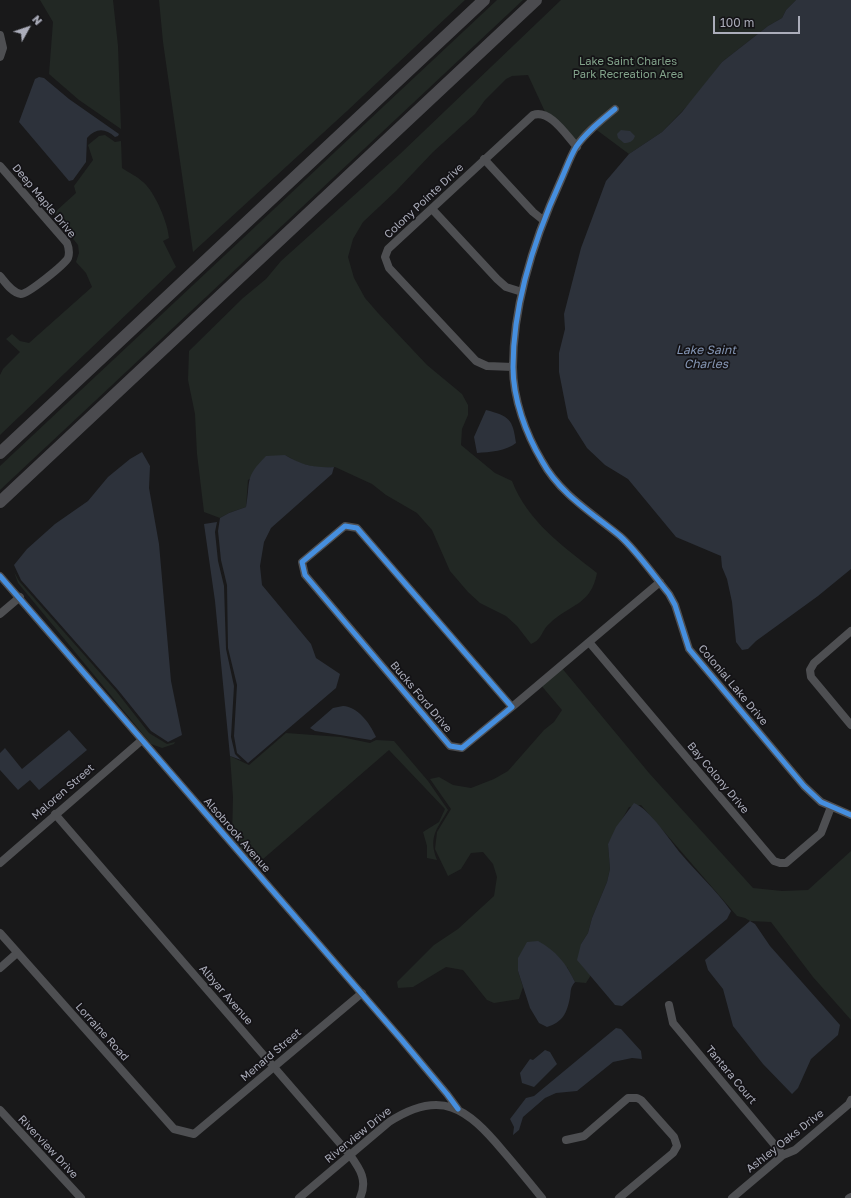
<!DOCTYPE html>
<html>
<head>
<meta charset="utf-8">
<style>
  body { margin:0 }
  #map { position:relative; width:851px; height:1198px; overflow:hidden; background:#19191a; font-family:"Golos Text",sans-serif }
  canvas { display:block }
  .north { position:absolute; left:8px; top:8px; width:40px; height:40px; -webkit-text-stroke:3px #141316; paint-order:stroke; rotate:50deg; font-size:11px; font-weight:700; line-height:16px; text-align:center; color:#abadba }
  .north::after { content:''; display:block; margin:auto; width:14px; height:18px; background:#abadba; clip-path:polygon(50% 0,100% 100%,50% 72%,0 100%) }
  .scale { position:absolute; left:713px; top:16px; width:87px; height:18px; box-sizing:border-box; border:2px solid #abadba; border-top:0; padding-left:5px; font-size:12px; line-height:14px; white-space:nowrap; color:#abadba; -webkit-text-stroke:3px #141316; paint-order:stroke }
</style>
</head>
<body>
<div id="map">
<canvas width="851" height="1198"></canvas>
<div class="north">N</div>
<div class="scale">100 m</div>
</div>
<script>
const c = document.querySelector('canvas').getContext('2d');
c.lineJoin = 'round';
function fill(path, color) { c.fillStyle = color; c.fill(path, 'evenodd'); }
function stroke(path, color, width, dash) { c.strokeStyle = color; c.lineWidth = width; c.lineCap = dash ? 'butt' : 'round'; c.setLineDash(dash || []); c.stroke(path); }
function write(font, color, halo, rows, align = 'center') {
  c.font = font + ' "Golos Text",sans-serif'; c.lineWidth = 3.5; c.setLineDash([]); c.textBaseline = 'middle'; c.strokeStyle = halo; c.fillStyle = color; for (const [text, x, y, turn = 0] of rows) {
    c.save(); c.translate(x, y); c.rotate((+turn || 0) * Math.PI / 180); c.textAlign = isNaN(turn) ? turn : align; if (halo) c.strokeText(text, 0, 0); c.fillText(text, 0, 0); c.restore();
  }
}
const green = new Path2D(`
  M40,0H113L118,46L121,129L79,100L49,74L53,22Z
  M159,0H465L347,111L193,252L163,42Z
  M497,0H523L0,490V466Z
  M561,0H796L786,10L782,18L768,26L722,62L693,100L662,132L629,154L594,128L577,147L547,116L528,75L512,76L506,79L485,100L475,114L433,152L396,191L363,222L353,239L348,257L354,278L365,298L378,313L427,365L462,394L468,405V415L462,429L461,445L495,473L512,481C527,521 564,547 597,573C591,606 569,604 549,624C541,631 543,639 531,644L517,626L506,616L480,603L468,592L450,571L432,530L417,513L386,495L372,484L335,467L319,468L299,463L285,455L248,480L246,507L229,513L220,518L204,512L197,454L195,414L188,380L189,351L243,298L266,279L281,261L400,154Z
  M105,135L115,142L121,141L122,168C129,173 137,176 143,182C155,192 168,223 169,238L163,241L176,267L0,435V375L3,369L20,352L6,339L12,334L20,341L29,343L92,287L86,273L76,262L79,253L78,245L55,216V212L76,193L74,186L93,160L88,145L99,136Z
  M14,572L19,581L116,691L149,733L167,744L175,742L174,744L162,748L151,744L18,583Z
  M561,667L649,773L753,888L782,891L808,890L851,851V1020L813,977L771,922L750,921L745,918L737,916L641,805L629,807L608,844L610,869L607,882L592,918L588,933L581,944L583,967L591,975L586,983L575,982L567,967L518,971L523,987L519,999L494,1003L487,1000L463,970L446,967L413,987L398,988L397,982L434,945L458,929L494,896L497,877L493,864L483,852L471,853L461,869L448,876L435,849L437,832L451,809L430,779L439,777L453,785L471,788L494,779L508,771L544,730L554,722L562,710L540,684Z
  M286,733L341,737L370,743L376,740L394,741L428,781L448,810C437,829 428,837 437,860L427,858V846L423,832L439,822L445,809L389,750L255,866L232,839L233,797L230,756L249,765Z`);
const water = new Path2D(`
  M796,0H851V569L818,596L756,641L748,649L742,650L736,642L732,602L727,579L722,567L721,556L676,537L628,479L605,465L587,448L568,418L559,372V353L565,329L564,314L581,248L606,181L629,154L662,132L682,112L722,62L768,26L782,18L786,10Z
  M39,77L44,78L69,99L119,134L118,136L115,137C105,128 96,128 87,138L86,162L73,180L69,181L19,122L35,79Z
  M621,130L630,131L635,136C633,142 629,143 624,143L618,138L617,134Z
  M486,410C509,416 513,419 516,443C506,451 490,452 477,453L474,437Z
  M142,452L150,466L149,488L159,544L171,681L182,735L168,742L151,731L118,690L21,580L14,565L27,549L55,524L88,501L108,477L130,459Z
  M285,455C301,465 315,468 334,467L332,474L271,528L264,542L260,566L262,585L311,644L316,658L340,674L336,688L248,763L237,753L234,736L237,685L228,648L227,585L221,560L218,531L220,518L229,513L246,507C251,480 244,478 266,456Z
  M217,522L215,532L218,561L224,586L226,649L234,686L231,737L235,754L241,760L230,756L215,601L204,524Z
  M343,706C358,707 370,723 376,737L371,740L315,731L310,728L333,708Z
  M69,730L87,750L39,790L30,780L18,790L0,770V753L5,748L22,769Z
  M634,803C650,809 670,841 682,855C698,874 716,890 731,911L727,919L622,1006L615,1005L577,960L581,944L588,933L592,918L607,882L610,869L608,844L616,827Z
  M750,921L755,924L770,946L840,1025L838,1035L811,1059L798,1088L792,1094L763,1064L733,1026L723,989L708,970L705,960Z
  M538,941C556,951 566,963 575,982C570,988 571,990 570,997C567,1013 563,1022 547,1027L539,1023L530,1008L518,971V958L527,942Z
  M616,1028L621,1029L641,1051L642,1059L632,1058L613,1062L577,1091L556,1093L545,1098L523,1117L519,1130L513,1135L514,1127L510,1119L526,1098L534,1096Z
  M545,1050L550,1052L557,1064L534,1087L522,1083L520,1073L530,1059L533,1060Z`);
const minor = new Path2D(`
  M0,35L3,48L0,57
  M615,109C602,120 586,132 576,147C570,157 566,169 561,180C535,237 513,303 513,367C513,399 526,434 542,461C560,494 592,513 620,536C636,550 655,577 669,594L675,605L689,649L804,786L821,802L851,815
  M484,159L533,212L543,220
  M0,166L67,243C69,248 70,252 68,258C64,265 28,294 21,294C12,293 5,282 0,276
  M432,209L497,279L506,287L522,292
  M513,367L487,366L476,361L389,268L385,257L388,249L533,115C550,109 566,135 577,147
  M345,526L357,528L512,707L462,748L450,746L305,575L302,562Z
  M0,576L401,1039L447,1094L458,1109
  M0,614L20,597
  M851,631L814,663L810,670L811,677L851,725
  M589,642L774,861L780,863H786L821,833L831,807
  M512,707L660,582
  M55,814L350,1155C360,1169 368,1180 360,1198
  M0,863L142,740
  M0,933L174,1129L194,1134L362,993
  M0,968L17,953
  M669,1005L673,1023L783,1155
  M0,1110L81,1198
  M566,1140L584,1136L628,1098H637L641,1100L674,1137L677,1146L673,1153L619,1198
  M299,1198L389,1122C441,1088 467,1108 503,1151C516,1166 529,1182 542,1198
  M732,1198L783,1155L795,1150L849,1104L851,1100
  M849,1198L851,1197`);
const highway = new Path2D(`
  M0,453L484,0
  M0,502L536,0`);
const cycleway = new Path2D(`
  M615,109C602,120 586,132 576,147C570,157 566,169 561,180C535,237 513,303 513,367C513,399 526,434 542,461C560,494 592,513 620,536C636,550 655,577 669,594L675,605L689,649L804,786L821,802L851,815
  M345,526L357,528L512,707L462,748L450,746L305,575L302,562Z
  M0,576L401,1039L447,1094L458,1109`);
const parkNames = [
  ["Lake Saint Charles",628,62],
  ["Park Recreation Area",628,75]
];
const streetNames = [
  ["Deep Maple Drive",44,201,50],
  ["Colony Pointe Drive",424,201,-43],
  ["Colonial Lake Drive",733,685,50],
  ["Bucks Ford Drive",421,697,50],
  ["Bay Colony Drive",718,778,50],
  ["Maloren Street",63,792,-41],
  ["Alsobrook Avenue",237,835,49],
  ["Albyar Avenue",226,995,49],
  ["Lorraine Road",102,1032,48],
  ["Menard Street",271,1055,-40],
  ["Tantara Court",731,1075,50],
  ["Riverview Drive",358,1135,-39],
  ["Ashley Oaks Drive",785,1141,-38],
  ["Riverview Drive",48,1147,47]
];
const waterNames = [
  ["Lake Saint",706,350],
  ["Charles",706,364]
];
fill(green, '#222824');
fill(water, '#2d323b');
stroke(minor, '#4e4f52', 8);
stroke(highway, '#4b4b4f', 12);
stroke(cycleway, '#468fdf', 5);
write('11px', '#83a48b', '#141316', parkNames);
write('11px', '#abadba', '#141316', streetNames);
write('italic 12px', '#8495b3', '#141316', waterNames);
</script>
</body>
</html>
